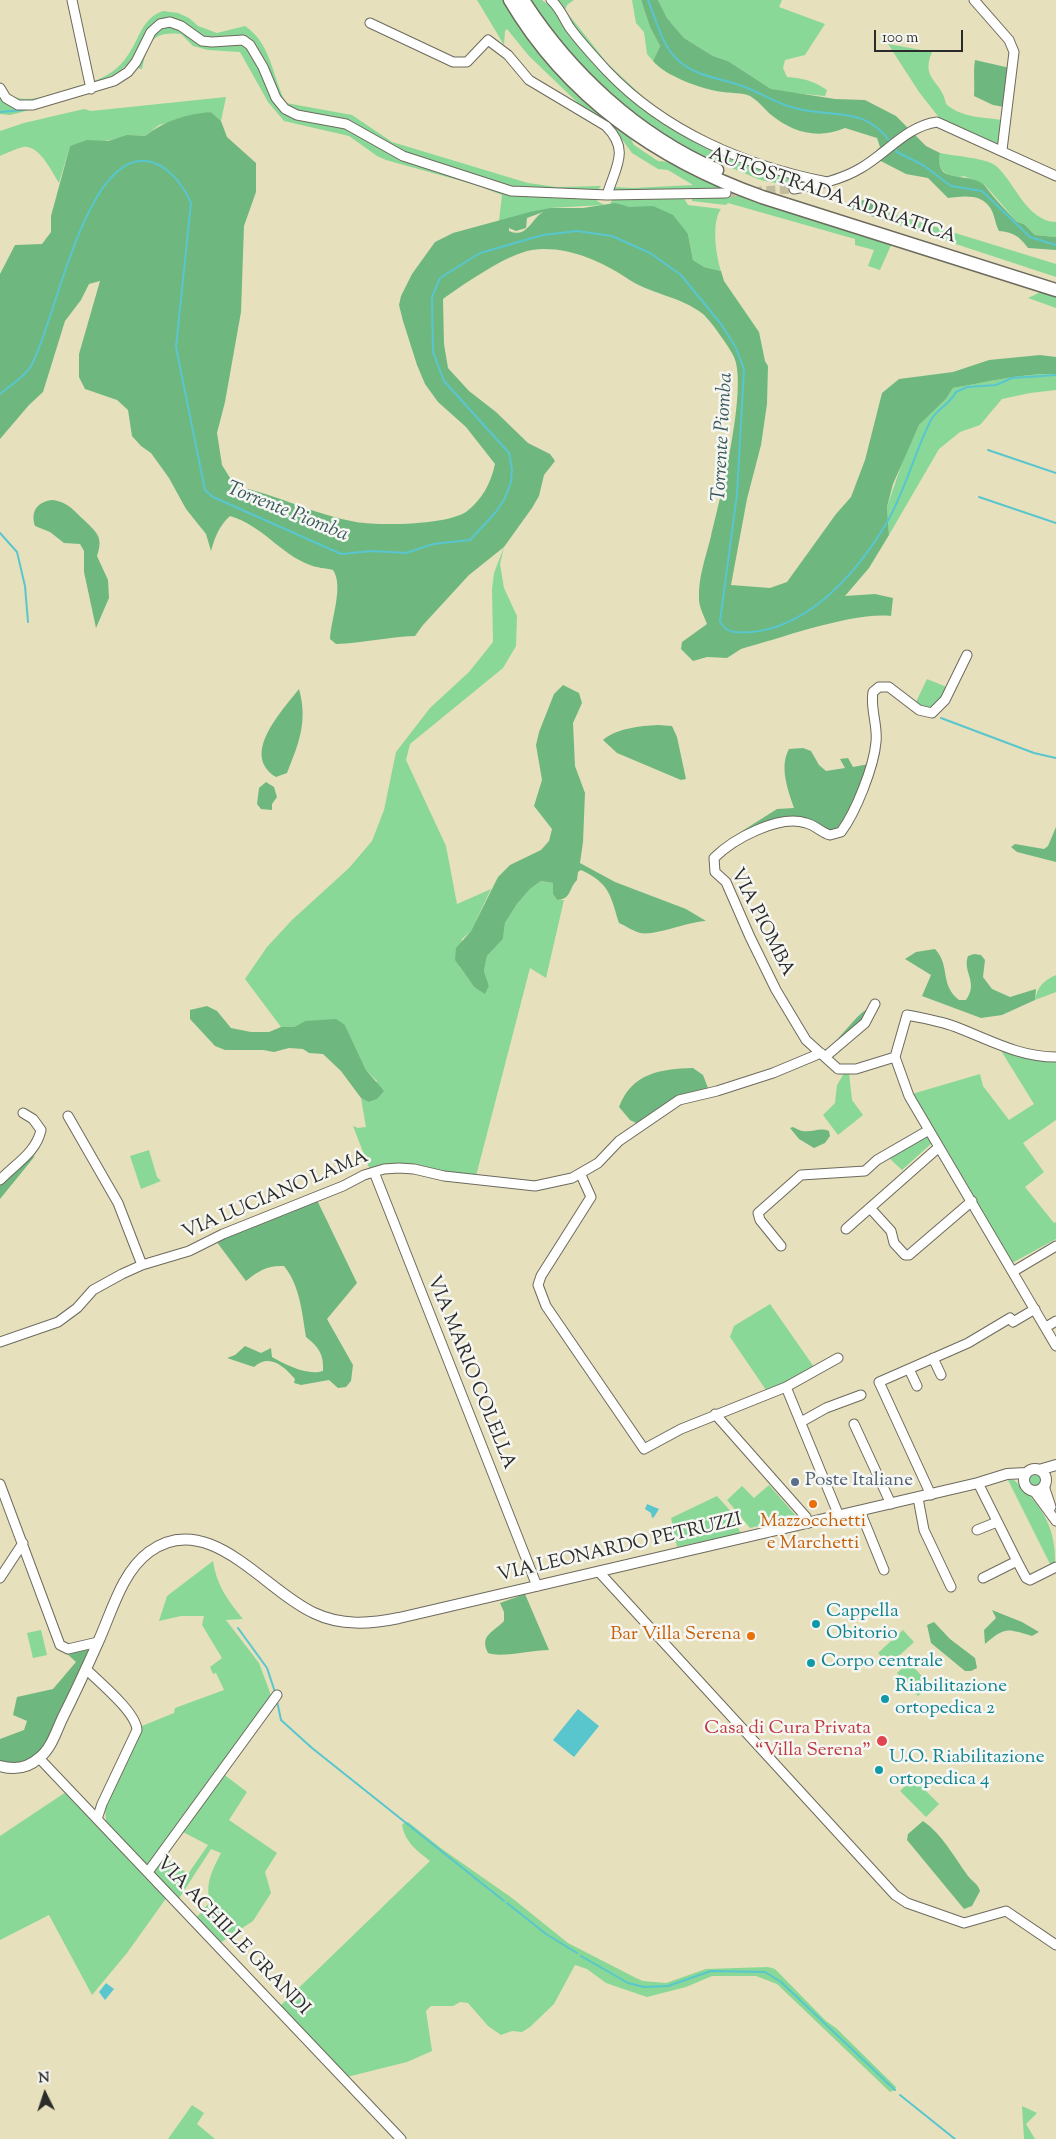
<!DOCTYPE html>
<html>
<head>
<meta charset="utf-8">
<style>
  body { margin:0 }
  #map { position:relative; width:1056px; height:2139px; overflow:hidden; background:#e7e0bc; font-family:"Sorts Mill Goudy",serif }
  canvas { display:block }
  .north { position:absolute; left:20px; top:2069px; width:50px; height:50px; -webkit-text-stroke:4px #f6f6f2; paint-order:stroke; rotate:356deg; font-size:14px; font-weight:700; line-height:20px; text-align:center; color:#2b2b2b }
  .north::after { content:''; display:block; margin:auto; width:18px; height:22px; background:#2b2b2b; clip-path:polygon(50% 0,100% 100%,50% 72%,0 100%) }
  .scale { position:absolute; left:874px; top:30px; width:89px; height:22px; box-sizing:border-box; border:2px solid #2b2b2b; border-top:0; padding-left:6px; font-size:15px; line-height:18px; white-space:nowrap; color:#2b2b2b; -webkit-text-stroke:4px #f6f6f2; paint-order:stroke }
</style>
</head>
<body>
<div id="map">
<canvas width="1056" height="2139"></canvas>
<div class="north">N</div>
<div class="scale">100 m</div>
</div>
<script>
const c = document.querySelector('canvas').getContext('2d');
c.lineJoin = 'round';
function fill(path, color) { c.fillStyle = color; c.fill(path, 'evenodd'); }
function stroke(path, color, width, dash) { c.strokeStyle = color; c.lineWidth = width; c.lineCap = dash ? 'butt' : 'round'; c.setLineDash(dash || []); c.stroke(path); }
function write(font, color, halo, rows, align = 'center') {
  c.font = font + ' "Sorts Mill Goudy",serif'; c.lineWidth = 5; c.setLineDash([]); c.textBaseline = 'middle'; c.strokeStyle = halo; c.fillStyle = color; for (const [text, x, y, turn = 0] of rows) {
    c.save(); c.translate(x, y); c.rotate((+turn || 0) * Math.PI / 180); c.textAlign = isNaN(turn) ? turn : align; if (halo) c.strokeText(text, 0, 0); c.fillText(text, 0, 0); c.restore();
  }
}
const green = new Path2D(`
  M477,0H503L592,107L629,136L634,145L658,161L671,162L726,188L719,190H616L613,187L633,188L693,185L668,170L658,169L632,153L621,138L575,104L577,102L529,56L507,29L505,31L504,45Z
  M529,0H542L553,8L566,30L598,68L628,98L663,123L705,147L749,165L806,180V182C798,185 795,183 789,182C783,181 777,184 770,182C761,181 751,176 742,172C648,138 587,79 529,0Z
  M552,0H574L567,5L565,10L608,64L669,121L617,79Z
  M632,0H641L650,27L660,46L653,61L647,54L644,32L636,23Z
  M658,0H782L779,7L825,24L805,55L785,60L783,68L787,77C803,78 814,81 827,90L825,96L783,92L771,89L728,61L713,56L684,38L667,18Z
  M163,11L178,13L189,18L198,26L217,33L245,26C272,44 272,77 286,103L352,115L392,142L528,183L557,187L601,186L598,190L512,187L404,152L347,120L298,112L287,106L280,96L259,51L253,42L244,36L204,37L182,22L158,21C136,54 132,71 91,84V82C106,77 119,69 128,55C140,38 142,18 163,11Z
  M170,24L202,42L234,41L249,46L284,110L345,125L386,150L511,192L597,196V201L604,205L550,208L499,221L502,195L476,185L386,160L377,156L349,136L284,121L268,102L240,52L208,50L193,46L181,34C151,31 148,43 142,69L137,68L130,76L108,87L22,112L10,115L0,114V98L5,102L19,108C33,104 109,87 116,82C134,65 143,29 170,24Z
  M888,44L932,52C920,80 942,80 946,104C962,118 982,117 1002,120L1000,146L941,120L919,92Z
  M82,85L81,87C59,94 29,110 8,94C29,107 60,91 82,85Z
  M226,97L221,121L211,112L159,125L145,136C132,135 123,137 110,140C95,143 85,141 70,146L59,183C52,172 39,144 23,147C15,149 7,153 0,156V131L24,123L84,109L91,111Z
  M940,153C954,156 987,158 996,166C1015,182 1026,221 1056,222V237L1035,235L1024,224L1017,222L985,185L964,176L956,178L948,175L941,169L939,162Z
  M747,195L892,243L880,270L868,266L874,250L855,245V239L728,203L726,205L692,201V199Z
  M614,197L684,198L688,205L721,209C711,222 716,256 721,271L704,267L693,260L688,234L630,207L610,204Z
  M887,212L1056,264V277L892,223Z
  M1043,291L1056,295V308L1028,298Z
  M1056,374V390L1030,393L1002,399L980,425L960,432L939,449L889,535L887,507L904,457L919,425L946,399L953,388C988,382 1020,373 1056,374Z
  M504,547L500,564L504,588L517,616L516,646L503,668L410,744L406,760L446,846L457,904L491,889L471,931L462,939L459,966L474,987L485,993L489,986L484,971L487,956L503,939L505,923L517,904L530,889L541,881L553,883V894L557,900H564L546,978L530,968L476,1176L415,1167L370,1170L353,1126L358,1128L366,1127L361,1098L368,1102L377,1081L366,1070L345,1025L305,1021L294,1027H281L245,979L267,947L292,920L349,868L372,841L384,810L396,752L430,708L469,672L493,642L492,589L494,573Z
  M927,679L949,688L946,695L930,710L915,704Z
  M1056,975V992L1035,1000C1037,987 1044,980 1056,975Z
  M1000,1049L1056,1060V1120L1023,1143L1044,1172L1025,1187L1054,1223L1056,1222V1239L1012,1263L912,1094L980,1074L983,1086L1009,1120L1034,1104Z
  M846,1070L849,1073L852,1100L863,1115L838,1135L823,1115L835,1103L837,1085Z
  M927,1135L933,1142L902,1170L888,1157Z
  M149,1150L157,1177L161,1181L141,1189L130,1156Z
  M770,1304L814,1367L780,1385L766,1390L730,1337L734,1326Z
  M1029.5 1480a5.5 5.5 0 1 1 11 0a5.5 5.5 0 1 1-11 0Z
  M1008,1480H1014C1038,1502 1056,1524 1055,1562L1050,1564Z
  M769,1485L797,1517L750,1528L727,1500L742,1486L754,1498Z
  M717,1496L736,1517L733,1520L741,1533L677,1547L671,1518Z
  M213,1561C216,1584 228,1601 243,1619L226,1620L259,1663L272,1698L218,1770L247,1792L229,1820L277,1853L265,1872L271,1893L253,1921L220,1943L196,1918L210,1902C205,1883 212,1871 221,1853L211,1849L178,1900L167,1897L127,1953L92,1995L49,1915L0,1940V1836L72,1788L106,1823L105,1804L142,1726L174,1713L175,1708L224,1690L216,1673L213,1674L210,1667L222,1658L202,1625L204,1616H181L159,1621L167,1596ZM181,1831L208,1845L188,1874L163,1856Z
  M41,1630L47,1655L33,1658L27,1633Z
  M903,1630L914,1642L889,1665L878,1653Z
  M909,1662L930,1685L918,1696L897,1673Z
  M913,1778L939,1804L926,1817L900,1791Z
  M405,1822H408L442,1849L512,1898L568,1943L634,1977L643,1981L666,1983L706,1969L768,1967L775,1969L826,2021L836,2028L896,2087L895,2090L890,2092L777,1984L756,1976H712L686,1987L647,1997L606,1983L587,1969L575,1965L554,2004L530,2027L522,2032L512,2031L501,2035L488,2026L468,2003L460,2002L453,2006H431L426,2011L432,2051L407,2062L347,2077L280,2006L430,1861C417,1851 405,1842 402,1825Z
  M192,2105L204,2113L197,2124L215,2139H168Z
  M1022,2106L1037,2113L1026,2124L1035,2139H1024Z`);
const forest = new Path2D(`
  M641,0H658L667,18L684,38L713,56L728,61L771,89L835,99L865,100L896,116L926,146L940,153C934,186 966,171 983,184C987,187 989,192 993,196C1000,205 1009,213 1017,222L1024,224L1035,235L1056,237V250L1028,248C1019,236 1013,232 999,231C995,224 995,216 991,209C982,193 963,196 948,198L928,178L906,174L871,156L880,147L877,138L845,128C817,140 792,132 770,114C764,108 757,100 750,96C742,92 731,94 723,92C704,90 665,76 653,61L660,46L650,27Z
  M975,60L1010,68L1004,107L993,105L974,96C975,83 973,72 975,60Z
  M211,112L221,121L227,137L256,163V192L244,226L241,312L225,402L217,433L222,465L235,486C276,494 315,515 356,522C380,526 446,525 466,512C482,500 491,483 495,464L466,427L438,402L425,384L417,365L403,321L399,305L401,296L412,274L435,242L453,233L530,212L550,208H583L615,203L630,207L653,206L673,215L688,234L693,260L704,267L721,271L724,281L759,332L765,361L768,366L767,404L761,445L747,499L731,585L770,588L787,582L836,514L851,497L865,460L882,393L899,379L953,372L989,360L1040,355L1056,357V374C1021,373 988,382 953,388L946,399L919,425L893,484L887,507L889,535L869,568L845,596L875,594L893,598L891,616C852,612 782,638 741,649L727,658L707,657L693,661L681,649L682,642L707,624C704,616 699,607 699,599C698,577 706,557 711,536C720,500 748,388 734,357C730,348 710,320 703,314C680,296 649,294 625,277C600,260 563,245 532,250C507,254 464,284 443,299L444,344L448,368L469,391L496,412L528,443L550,454L555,461L544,475L539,496L532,508L504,547L469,575L423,625L415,636C388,637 363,643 336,644L330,639C331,619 344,586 333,570C325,568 317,568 310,565C280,554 262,525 230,516C219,526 215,537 211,551L206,534L186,509L169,478L151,453L141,446L132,436L128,410L117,400L85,389L79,377V354L100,281L89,284L81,300L65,321L43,392L29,405L0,439V274L15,245L42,244L51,232V216L70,146L87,140L108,141L127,135L145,136C164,121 186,114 211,112ZM543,212C531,219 527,239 509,231V228L516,231L526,228L527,218Z
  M865,200C879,202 889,208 892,223L850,209L854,202Z
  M53,500C69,503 72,509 83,519C96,532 104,536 97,556L108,580L109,598L96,628L84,572V551L80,544L64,543L50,532L35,526C30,511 38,501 53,500Z
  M563,685L579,693L582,703L573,723L575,766L585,793L583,842L580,863L615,882L686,909L706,921C686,922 656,936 640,933C633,931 626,926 619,923C610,894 610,884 581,870L578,872L577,880C568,889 572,899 557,900L553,894V883L541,881L530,889L517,904L505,923L503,939L487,956L484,971L489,986L485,994L474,987L455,960L456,948L471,931L498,877L510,865L541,850L549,841L552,829L534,806L542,780L536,745L539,732L554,694Z
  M299,689C308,721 299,743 287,773L276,777C240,755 281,712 299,689Z
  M658,725L672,726L677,737L686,779L681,780L617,753L603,740C617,728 640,726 658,725Z
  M803,748L811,751L819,765L826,771L845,768L840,759L848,758L853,767L869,764C860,787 854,820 832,834L821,829L770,822L728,840L777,809L794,808C788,790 779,767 789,749Z
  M266,782L274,787L277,797L272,804V810L261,809L257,804L259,788Z
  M1056,827V862L1017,852L1011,847L1015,844L1044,849L1048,846Z
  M935,949C951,966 939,984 959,1000H966C979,982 962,972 968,956L974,954L981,955L985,960L983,977L992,989L1010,997L1036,989L1035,1000L1002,1015L981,1018L922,996L931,975L905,959L916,952Z
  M207,1006L217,1011L231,1028L251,1032H269L281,1027H294L305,1021L336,1019L345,1025L366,1070L384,1091L377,1099L368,1102L361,1098L341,1071L323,1054L309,1053L303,1049L289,1048L274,1052L263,1050H225L215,1046L190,1019V1010Z
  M866,1010L868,1015L834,1048L833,1044C840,1037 860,1012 866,1010Z
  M693,1068L703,1075L708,1088L704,1096L680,1103L638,1124L630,1120L619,1107C632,1073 660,1069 693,1068Z
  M793,1127C809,1137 816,1126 829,1131L830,1136L825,1143L814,1148L799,1139L790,1128Z
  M35,1156L0,1199V1181L28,1158Z
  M316,1198L357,1283L327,1319L353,1365L351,1381L346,1387L338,1388L329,1380L301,1385L294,1383L295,1379C284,1366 269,1353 254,1367L227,1358L235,1355L245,1346L261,1353L271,1348L272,1357C286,1365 308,1376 323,1371C324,1355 319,1347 306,1337C302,1312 300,1286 284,1266C268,1265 258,1271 246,1281L216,1241Z
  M525,1594L549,1650C532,1650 501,1658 488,1653C479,1635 494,1632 504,1621V1612L500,1603Z
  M992,1610L1022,1622L1039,1632L1032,1636C1007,1629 1006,1626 985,1644L984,1630L996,1618Z
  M934,1622L950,1639L975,1658L977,1668L971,1671H965L931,1643L927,1625Z
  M89,1648C78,1674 53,1747 30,1760C21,1766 10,1763 0,1763V1739L24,1730L27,1721L13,1715L17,1697L53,1689L76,1662L65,1652Z
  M923,1821C943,1835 954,1857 968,1876C973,1882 978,1884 980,1891L972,1906L964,1909L907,1840L908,1834Z`);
const water = new Path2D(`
  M647,1504L659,1509L654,1517L652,1518L651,1513L645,1509Z
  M578,1709L599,1726L574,1757L553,1740Z
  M106,1983L114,1989L105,2000L99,1992Z`);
const stream = new Path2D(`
  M648,0C656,19 662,47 679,61C697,77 721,78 742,86C760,92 777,104 795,108C835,119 864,105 891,143
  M0,112L23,110
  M894,147L897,152L923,165L951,186L982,191L1030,237L1056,245
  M0,394C9,386 25,377 31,366C55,324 84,155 146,161C167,163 184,186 191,203L176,347L205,490L213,497L341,554L372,551L406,553L433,544L470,540L496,512L505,498L511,482L512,469L509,453L444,381L433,352L432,297L440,278L480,253L543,235L577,231L612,236L650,253L681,275L721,324L735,346L744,369L737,494L720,621C725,634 739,633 752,632C811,626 857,572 886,524C905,492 914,453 931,420C937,409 950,404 956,392L967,387L996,385L1012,378L1056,375
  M988,450L1056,473
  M979,497L1056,523
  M0,533L17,552L25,586L28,622
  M941,718L1034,753L1056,758
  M238,1628L267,1668L275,1692
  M277,1701L281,1720L312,1748L504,1901
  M507,1903L546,1934L577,1953
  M581,1956L628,1983L644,1987L668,1986L711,1971L765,1972L781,1982L895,2090
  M900,2095L955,2139`);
const minorTunnel = new Path2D(`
  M726,193L794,189`);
const minor = new Path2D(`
  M72,0L91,89
  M551,0C560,8 564,19 570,28C581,43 594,57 607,71C665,132 746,166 827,182
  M974,0L1009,40L1014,52L1002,150
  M370,23L453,62H467L488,40L508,55L529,80L606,126C630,150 616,166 607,195
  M0,88L6,98L18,105H33L114,81L128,72L136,62L151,32L160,24L170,22L181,26L202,41L212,42L243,40L250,45L263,67L276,98L285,109L297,115L346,124L403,156L511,191L607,195L726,193
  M794,189C817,185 841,180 861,168C887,153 907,126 937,122L1056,176
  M825,1057L865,1023L875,1004
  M895,1057L856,1069H838L806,1040L776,990L750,937L726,882L715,872L714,858C733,839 779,814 806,823C815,825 822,833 830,835L841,832C856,812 874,766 876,742C878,725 870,709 873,692L879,687H889L919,710L932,713L945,700L967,655
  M895,1057L909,1096L1056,1346
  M895,1057L907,1015C923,1018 940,1021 956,1027C990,1040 1019,1057 1056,1057
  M68,1116L118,1203L142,1265
  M374,1172L537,1586
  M581,1175L591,1197L541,1276L538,1285L546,1306L644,1449L681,1429L786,1387L838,1358
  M0,1180C15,1164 36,1153 41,1130L33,1119L23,1113
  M870,1208L891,1231L894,1243L905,1255H909L972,1201
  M846,1229L939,1147
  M781,1246L760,1220L758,1213L801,1175L865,1171L877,1160L929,1130
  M1014,1271L1056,1246
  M1046,1327L1056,1321
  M0,1342L58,1322L77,1308L93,1290L122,1274L142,1265L189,1251L223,1234L343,1186L364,1175L384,1169L399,1168L414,1169L444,1176L535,1186L572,1178L598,1163L619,1141L679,1100L717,1091L773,1073L821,1053
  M933,1358L941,1375
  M909,1369L917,1386
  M786,1387L839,1516
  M715,1414L806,1517L808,1523
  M801,1422L826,1408L861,1395
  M854,1424L891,1504
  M978,1483L1017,1561L983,1578
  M0,1484L60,1645L68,1649L98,1642
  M1044,1486L1051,1507
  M1034,1491L1056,1521
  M931,1495L879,1382L968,1343L1010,1318L1013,1322L1035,1309
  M918,1498L924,1530L951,1587
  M860,1511L884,1570
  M977,1530L997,1522
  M1017,1561L1026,1578L1030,1580L1056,1567
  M599,1572L895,1895L907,1903L964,1923L1006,1911L1056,1945
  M0,1578L23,1543
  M86,1669C99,1682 136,1712 137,1730L102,1804L97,1819
  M39,1758L401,2139
  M148,1872L277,1695`);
const major = new Path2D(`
  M1024 1480a11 11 0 1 1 22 0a11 11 0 1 1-22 0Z
  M1039,1470L1056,1465
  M0,1766C14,1770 28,1768 39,1758C51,1749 56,1732 62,1719C75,1693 87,1667 99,1640C112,1611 122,1572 149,1552C208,1508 265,1591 314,1613C341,1626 370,1624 399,1618L978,1483L1007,1474L1026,1473`);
const highway = new Path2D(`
  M510,0C567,97 658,160 762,197L1056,290
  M523,0C570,73 637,135 717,170`);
const markers = [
  [795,1482,5,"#5c6f8a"],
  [813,1504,5,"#e8710a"],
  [816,1624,5,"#0f9aa8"],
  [751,1636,5,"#e8710a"],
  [811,1663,5,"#0f9aa8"],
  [885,1699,5,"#0f9aa8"],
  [882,1741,6,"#e0444e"],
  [879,1770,5,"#0f9aa8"]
];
const streetNames = [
  ["AUTOSTRADA ADRIATICA",832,197,19],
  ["VIA PIOMBA",761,923,63],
  ["VIA LUCIANO LAMA",276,1196,-23],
  ["VIA MARIO COLELLA",470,1373,68],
  ["VIA LEONARDO PETRUZZI",620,1549,-13],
  ["VIA ACHILLE GRANDI",232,1937,46]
];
const serviceNames = [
  ["Poste Italiane",805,1482]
];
const foodNames = [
  ["Mazzocchetti",813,1523],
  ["e Marchetti",813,1545],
  ["Bar Villa Serena",741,1636,"right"]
];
const cultureNames = [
  ["Cappella",826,1613],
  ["Obitorio",826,1635],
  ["Corpo centrale",821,1663],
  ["Riabilitazione",895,1688],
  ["ortopedica 2",895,1710],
  ["U.O. Riabilitazione",889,1759],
  ["ortopedica 4",889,1781]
];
const healthNames = [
  ["Casa di Cura Privata",871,1730],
  ["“Villa Serena”",871,1752]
];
const waterNames = [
  ["Torrente Piomba",724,437,-87],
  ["Torrente Piomba",287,513,22]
];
fill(green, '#89d897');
fill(forest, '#6eb880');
fill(water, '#59c6ce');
stroke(stream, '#59c6ce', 2);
stroke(minorTunnel, '#c1bc9f', 9, [9, 4.5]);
stroke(minor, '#6d6a5e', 11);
stroke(major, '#6d6a5e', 12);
stroke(highway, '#6d6a5e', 15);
stroke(minor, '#fff', 9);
stroke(major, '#fff', 10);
stroke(highway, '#fff', 12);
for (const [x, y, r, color] of markers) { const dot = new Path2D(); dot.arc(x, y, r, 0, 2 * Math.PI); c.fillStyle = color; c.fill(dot); stroke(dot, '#f6f6f2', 2); }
write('19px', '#2b2b2b', '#f6f6f2', streetNames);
write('19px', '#4e5e75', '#f6f6f2', serviceNames, 'left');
write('19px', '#c56008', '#f6f6f2', foodNames);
write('19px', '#0d838f', '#f6f6f2', cultureNames, 'left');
write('19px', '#be3a42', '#f6f6f2', healthNames, 'right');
write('italic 20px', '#395a5c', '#f6f6f2', waterNames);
</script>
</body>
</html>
